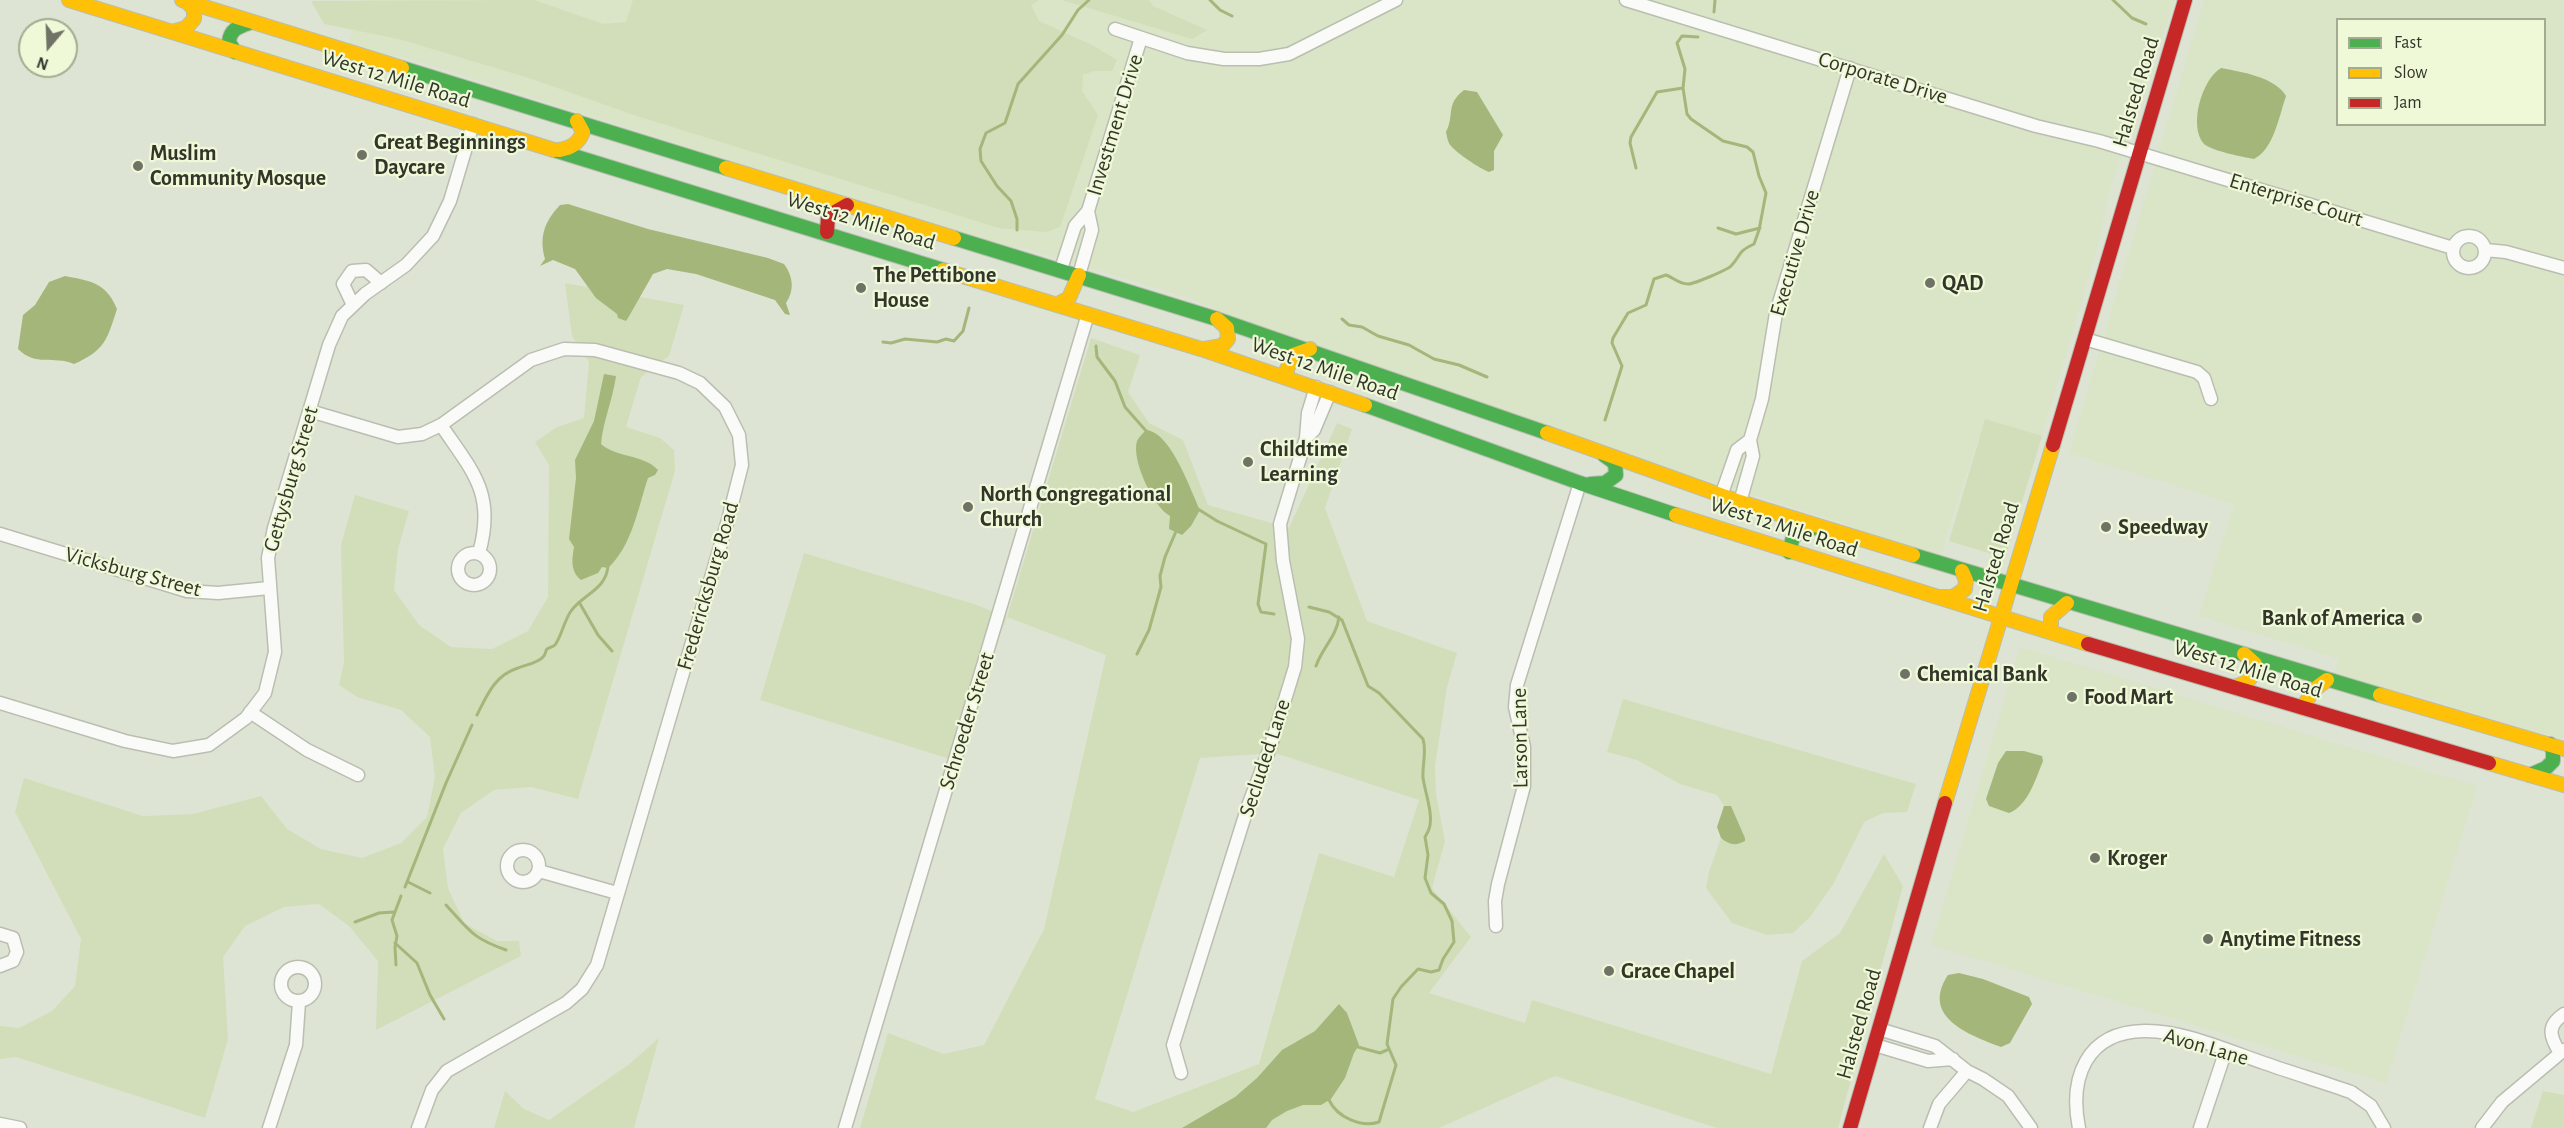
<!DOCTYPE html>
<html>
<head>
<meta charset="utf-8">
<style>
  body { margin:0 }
  #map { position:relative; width:2564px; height:1128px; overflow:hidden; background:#dee4d3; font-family:"Alegreya Sans",sans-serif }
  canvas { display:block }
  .legend { position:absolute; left:2336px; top:18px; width:210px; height:108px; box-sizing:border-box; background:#eff9d8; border:2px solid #a3ab92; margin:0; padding:8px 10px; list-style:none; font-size:18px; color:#32362a }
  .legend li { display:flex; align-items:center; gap:12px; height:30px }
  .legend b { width:30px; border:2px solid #a3ab92 }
  .north { position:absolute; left:18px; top:18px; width:60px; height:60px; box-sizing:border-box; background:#eff9d8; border:2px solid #a3ab92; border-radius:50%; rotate:199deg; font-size:16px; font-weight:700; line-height:24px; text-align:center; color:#32362a }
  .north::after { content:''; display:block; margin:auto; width:21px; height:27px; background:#6e7365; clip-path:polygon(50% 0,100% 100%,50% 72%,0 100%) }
</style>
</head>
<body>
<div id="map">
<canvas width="2564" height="1128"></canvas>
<ul class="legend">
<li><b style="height:8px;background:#4caf50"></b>Fast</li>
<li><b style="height:8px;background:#ffc107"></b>Slow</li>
<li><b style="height:8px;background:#c62828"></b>Jam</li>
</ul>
<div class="north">N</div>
</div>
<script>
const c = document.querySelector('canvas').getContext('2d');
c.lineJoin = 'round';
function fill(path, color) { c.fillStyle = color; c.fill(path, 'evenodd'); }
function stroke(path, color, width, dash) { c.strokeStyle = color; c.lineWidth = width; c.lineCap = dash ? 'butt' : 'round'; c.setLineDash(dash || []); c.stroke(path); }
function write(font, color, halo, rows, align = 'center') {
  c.font = font + ' "Alegreya Sans",sans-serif'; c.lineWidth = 4.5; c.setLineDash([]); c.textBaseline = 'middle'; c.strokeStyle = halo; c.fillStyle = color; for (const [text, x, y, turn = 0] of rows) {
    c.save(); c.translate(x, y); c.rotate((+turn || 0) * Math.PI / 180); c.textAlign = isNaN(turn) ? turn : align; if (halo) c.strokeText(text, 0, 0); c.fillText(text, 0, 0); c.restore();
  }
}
const built = new Path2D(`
  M362,0H2175L2110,188L2098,245L2042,436L1985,419L1945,539L1941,560L1868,534L1840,522L1706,480L1678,475L1257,326L1192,299L1024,248L997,245L404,57L373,53L348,45Z
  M2204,0H2564V740L2415,695L2378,689L2334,677L2339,659L2199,616L2234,504L2069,453ZM2338,20H2544V124H2338Z
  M2020,647L2477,786L2386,1083L1931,945Z`);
const green = new Path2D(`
  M534,0L603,24L626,22L633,0H1039L1031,5L1039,21L1092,45L1117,60L1112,71H1094L1083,75L1082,91L1098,115L1060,227L1046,232L999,228L637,116L532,79L399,39L324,24L311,1Z
  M1062,0H1149L1153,6L1207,30L1192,39Z
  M565,283L684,305L669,356L641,377L626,427L660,438L674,450L675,471L578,799L531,787L494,790L461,813L443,849L448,888L464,923L497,941H519L521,956L376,1030L378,961L349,926L319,904L284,907L245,926L223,957L228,1039L205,1118L16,1057L0,1059V1026L19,1028L52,1011L75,986L81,939L15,812L24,778L143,816L193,814L261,796L287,829L321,849L362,858L401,843L427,817L435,777L430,737L401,710L357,697L339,685L344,663L341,545L355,495L409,511L398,549L394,590L419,625L451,647L492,649L528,631L548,597L549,465L535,442L557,427L584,418L589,362L572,336Z
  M1091,338L1140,355L1128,392L1149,423L1183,440L1208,505L1289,528L1337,423L1352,429L1325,508L1367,621L1457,653L1447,687L1435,766L1436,794L1445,841L1432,888L1471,937L1429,993L1525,1023L1532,1000L1771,1074L1802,961L1840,933L1884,854L1903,886L1838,1128H1717L1555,1076L1439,1128H860L888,1033L944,1054L984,1045L1044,929L1106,655L1007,617L950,759L760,700L804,553L974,604L1007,617ZM1275,753L1419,800L1394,877L1319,853L1259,1064L1133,1112L1095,1099L1200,758Z
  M1985,419L2042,436L2005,558L1949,541Z
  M1623,699L1916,784L1907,812L1883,813L1864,822L1834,883L1810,917L1793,933L1767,935L1732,923L1706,888L1709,872L1721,838L1726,842L1745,838L1731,806H1724L1717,795L1680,784L1637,760L1607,752Z
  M659,1038L634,1128H494L505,1091L524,1109L549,1120L628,1065Z
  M2543,1091L2564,1095V1128H2531Z`);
const water = new Path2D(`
  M2221,68C2242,72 2275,77 2286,96C2279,116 2274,149 2254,159C2243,157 2212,151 2204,144C2188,126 2202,79 2221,68Z
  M1464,90L1477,92L1503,135L1494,151V170L1489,172C1479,168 1458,154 1451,146C1448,143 1447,137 1446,132C1455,114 1445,105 1464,90Z
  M568,204L648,229L768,258L784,264C793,276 795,290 786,303L790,315L785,314L775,300L696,274L667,269L653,274L628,318L626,321L618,318L617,314L596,298L575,269L553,260L540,266L545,259C539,237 544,222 560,205Z
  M65,276C90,281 106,282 117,309C107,339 106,350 74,364C53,355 36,367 18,349L23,315L35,305L49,282Z
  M604,374L616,376C613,399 603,421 601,444C617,458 643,454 658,470L655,475L648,478C638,508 632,546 608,568L602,567L598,573L581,580C570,571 572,559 574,547L569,539L576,478L575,460L594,421Z
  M1146,430C1171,432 1190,489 1200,510L1191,526L1182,535L1169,529L1170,516C1153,507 1131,459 1137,441C1139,437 1143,433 1146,430Z
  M2006,751H2024L2042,756L2043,761C2036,778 2028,806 2009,813L1989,806L1986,799L1998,763Z
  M1724,806H1731L1745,838V841C1736,846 1729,845 1721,838L1717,827Z
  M1959,973L1983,979L2029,997L2032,1004L2010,1043L2001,1047C1969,1035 1920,1017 1948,975Z
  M1339,1004L1347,1013L1359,1045L1354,1053L1345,1078L1331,1099L1321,1105H1303L1287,1111L1272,1120L1266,1128H1182L1235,1097L1257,1078L1282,1050L1315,1031Z`);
const stream = new Path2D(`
  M1210,0L1220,10L1232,16
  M2113,0L2132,18L2146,24
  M1714,12L1715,0
  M1636,168L1630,143L1631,137L1657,92L1683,88
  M1718,228L1736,234L1760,228
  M1017,230V219L1011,201L997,186L981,161L980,149L986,133L1005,123L1018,84L1062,35L1078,10L1089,0
  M1342,319L1349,325L1362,327L1378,336L1409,345L1434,359L1459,365L1487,377
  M883,342L891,343L905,339L937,342L946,339L954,341L963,331L969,308
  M1096,346L1097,357L1115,381L1125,407L1147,432
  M1605,420L1622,366L1612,343L1613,338L1628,313L1646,305L1654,279L1666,275C1674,278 1679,284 1688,284C1694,284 1727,270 1731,266C1742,254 1737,252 1754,244L1759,230L1766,193L1759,176L1753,152L1747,147L1723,141L1691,119L1687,114L1683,88L1685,69L1677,43L1682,36L1698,37
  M1198,509L1217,521L1266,544L1258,604L1261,612L1274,614
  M579,602L598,635L612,651
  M1309,607L1329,612L1342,620L1368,686L1379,693L1423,739C1427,752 1422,765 1423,778C1425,792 1434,816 1429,829C1428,832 1426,835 1425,837L1428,855L1425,878L1431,893L1444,904L1452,921L1454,942L1443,959L1439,970L1431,972L1418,969L1401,987L1393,999L1387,1044L1396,1065L1379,1122C1361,1128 1337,1117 1329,1100
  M1137,654L1149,630L1161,587L1160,576L1165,557L1177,529
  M1316,666C1322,648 1337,636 1339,617
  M477,715C487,695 495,675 518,668C525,665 538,663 543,657C546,655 545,651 547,649C550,647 553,647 555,645C562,635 564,621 571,611C583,594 606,590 608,566
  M408,882L430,893
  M405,887L446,783L472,725
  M446,905C470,931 472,938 506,950
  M355,922L379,913L394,912
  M395,943L417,963L430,995L444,1019
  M396,965L395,947L397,936L392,920L401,896
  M1358,1047L1380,1053L1387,1050`);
const street = new Path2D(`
  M1626,0L2036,126L2099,141L2453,248
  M1115,29L1187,53L1224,59H1259L1289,54L1396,0
  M2453 252a16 16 0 1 1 32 0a16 16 0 1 1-32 0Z
  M2486,250L2506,252L2564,268
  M1061,269L1075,226L1088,211
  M1079,275L1092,230L1088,211L1141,38
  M353,305L343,284L352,271L366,270L381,283
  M2085,339L2197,372L2204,378L2211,399
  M310,411L398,437L422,434L441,425L531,360L564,349L595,350L679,373L700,383L725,407L739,435L742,465L728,520L597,965L582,989L566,1003L447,1071L432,1090L418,1128
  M441,425C472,471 496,493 479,553
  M1306,438L1314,430L1330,392
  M1721,496L1737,450L1750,440
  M1740,502L1753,456L1750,440L1762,399L1776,313L1850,68
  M0,534L187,591L218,593L269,588
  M458 569a16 16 0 1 1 32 0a16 16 0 1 1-32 0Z
  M0,703L125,741L173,751L209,745L246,718L265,693L275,652L268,558L274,528L329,345L342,316L365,294L406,265L433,236L450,201L473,124
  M250,712L307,750L358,775
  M507 866a16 16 0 1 1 32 0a16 16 0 1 1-32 0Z
  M539,871L617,893
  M1496,926L1495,901L1498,884L1524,786V747L1515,707L1517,685L1580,483
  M0,934L13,938L17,952L13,961L0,966
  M281 984a17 17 0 1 1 34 0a17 17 0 1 1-34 0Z
  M1879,1029L1935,1046L1967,1071L1983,1079L2008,1096L2031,1128
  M1875,1045L1928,1061L1953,1059
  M2560,1053C2550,1037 2546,1026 2564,1014
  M1181,1073L1173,1045L1248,806L1270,748L1295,667L1298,639L1283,561L1280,524L1306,438L1308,413L1316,387
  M0,1124L20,1128
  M269,1128L296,1045L299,1002
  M845,1128L1088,314
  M1930,1128L1939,1104L1967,1071
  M2079,1128C2069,1078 2086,1032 2144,1031C2183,1030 2228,1051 2264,1063C2293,1073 2322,1082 2351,1092L2371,1106L2384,1128
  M2200,1128L2226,1050
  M2482,1128L2502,1102L2564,1050`);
const fast = new Path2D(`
  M235,52L229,42C230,28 241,26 252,22
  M402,68L726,168
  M554,150L943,270
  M954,238L1217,319L1547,433
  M1365,405L1580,483L1676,515
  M1590,484L1605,483L1616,475L1615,463L1604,455
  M1789,552L1793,537L1802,531L1818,527
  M1913,555L2380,695
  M2530,775L2546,768L2553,761V751L2550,744`);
const slow = new Path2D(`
  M69,0L554,150
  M182,0L402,68
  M172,32L186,28L194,19V9L187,2
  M559,150C571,148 578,144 583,132L577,121
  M726,168L954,238
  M943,270L1201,349L1365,405
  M1058,304L1069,298L1079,275
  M1204,349L1222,346L1228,339L1227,328L1217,319
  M1287,378V369L1293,355L1310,349
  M1547,433L1740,502L1913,555
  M1676,515L2088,644
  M1940,597H1953L1965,589L1966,580L1962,571
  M2051,632V617L2067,603
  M2234,687C2247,683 2255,678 2255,664L2244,654
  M2380,695L2564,749
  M2303,708L2312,691L2327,680
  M2489,763L2564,785
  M1945,803L2053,445`);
const jam = new Path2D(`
  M827,232L828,216L847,205
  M2053,445L2185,0
  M2088,644L2489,763
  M1850,1128L1945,803`);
const markers = [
  [362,155,6,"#6e7365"],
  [138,166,6,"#6e7365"],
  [1930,283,6,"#6e7365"],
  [861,288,6,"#6e7365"],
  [1248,462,6,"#6e7365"],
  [968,507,6,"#6e7365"],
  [2106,527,6,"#6e7365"],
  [2417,618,6,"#6e7365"],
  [1905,674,6,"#6e7365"],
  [2072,697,6,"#6e7365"],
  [2095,858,6,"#6e7365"],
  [2208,939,6,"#6e7365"],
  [1609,971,6,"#6e7365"]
];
const streetNames = [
  ["Corporate Drive",1883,78,17],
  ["West 12 Mile Road",396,79,17],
  ["Halsted Road",2136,92,-73],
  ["Investment Drive",1115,125,-73],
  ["Enterprise Court",2296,200,17],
  ["West 12 Mile Road",861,221,17],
  ["Executive Drive",1795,253,-74],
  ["West 12 Mile Road",1325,369,19],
  ["Gettysburg Street",291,479,-74],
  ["West 12 Mile Road",1784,527,18],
  ["Halsted Road",1996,557,-73],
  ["Vicksburg Street",133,572,15],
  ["Fredericksburg Road",708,586,-74],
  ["West 12 Mile Road",2248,669,17],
  ["Schroeder Street",967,721,-73],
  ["Larson Lane",1520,738,-91],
  ["Secluded Lane",1265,758,-72],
  ["Halsted Road",1859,1024,-74],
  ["Avon Lane",2206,1047,16]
];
const poiNames = [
  ["Great Beginnings",374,142],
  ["Daycare",374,167],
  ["Muslim",150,153],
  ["Community Mosque",150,178],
  ["The Pettibone",873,275],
  ["House",873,300],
  ["QAD",1942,283],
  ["Childtime",1260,449],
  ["Learning",1260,474],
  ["North Congregational",980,494],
  ["Church",980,519],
  ["Speedway",2118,527],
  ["Bank of America",2405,618,"right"],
  ["Chemical Bank",1917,674],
  ["Food Mart",2084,697],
  ["Kroger",2107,858],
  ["Anytime Fitness",2220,939],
  ["Grace Chapel",1621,971]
];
fill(built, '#dae4c6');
fill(green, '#d2deb9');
fill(water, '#a5b67b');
stroke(stream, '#a5b67b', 3);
stroke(street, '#babeb1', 15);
stroke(fast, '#babeb1', 16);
stroke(slow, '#babeb1', 16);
stroke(jam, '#babeb1', 16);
stroke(street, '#fafbf8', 12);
stroke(fast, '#4caf50', 14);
stroke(slow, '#ffc107', 14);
stroke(jam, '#c62828', 14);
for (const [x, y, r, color] of markers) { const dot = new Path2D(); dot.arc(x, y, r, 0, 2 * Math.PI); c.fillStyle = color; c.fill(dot); stroke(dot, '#eff9d8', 2); }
write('22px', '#32362a', '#eff9d8', streetNames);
write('bold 22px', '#32362a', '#eff9d8', poiNames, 'left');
</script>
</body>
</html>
